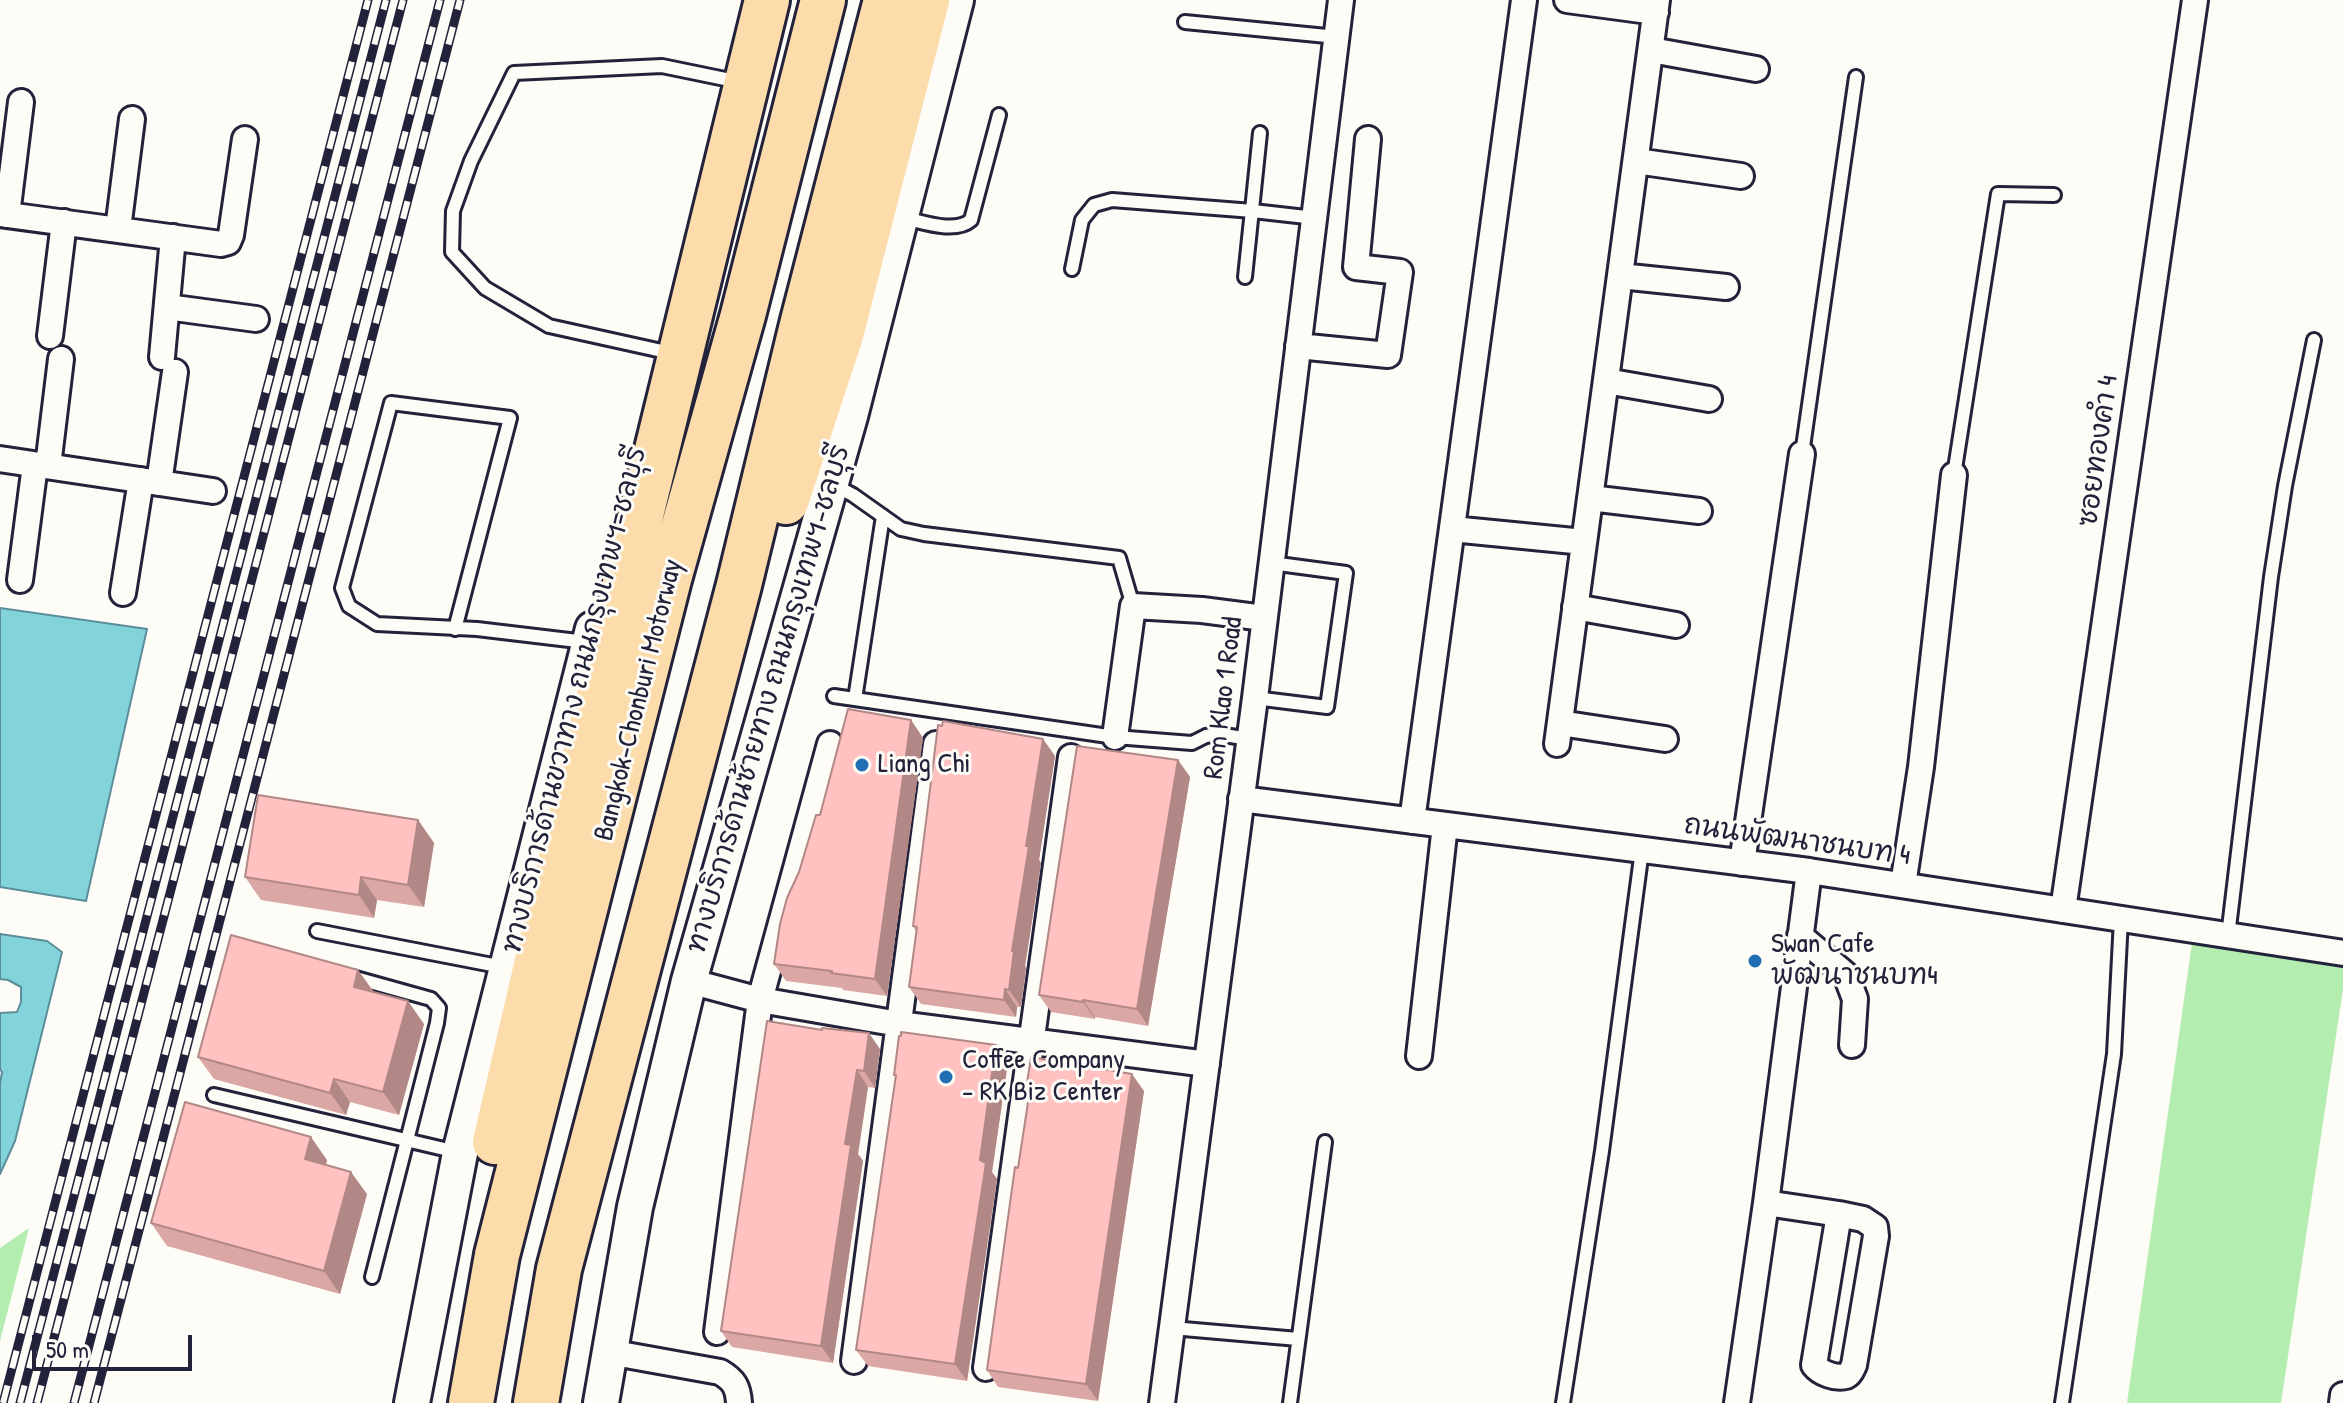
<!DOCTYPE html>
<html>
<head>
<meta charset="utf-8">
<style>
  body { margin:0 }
  #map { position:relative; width:2343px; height:1403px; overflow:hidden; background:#fdfcf7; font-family:"Patrick Hand",sans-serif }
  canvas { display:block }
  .scale { position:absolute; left:32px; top:1335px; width:160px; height:36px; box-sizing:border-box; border:4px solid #22223b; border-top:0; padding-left:10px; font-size:24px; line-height:28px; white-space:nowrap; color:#22223b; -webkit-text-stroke:6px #fdfcf7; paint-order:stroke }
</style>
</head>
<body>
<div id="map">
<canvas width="2343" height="1403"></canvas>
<div class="scale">50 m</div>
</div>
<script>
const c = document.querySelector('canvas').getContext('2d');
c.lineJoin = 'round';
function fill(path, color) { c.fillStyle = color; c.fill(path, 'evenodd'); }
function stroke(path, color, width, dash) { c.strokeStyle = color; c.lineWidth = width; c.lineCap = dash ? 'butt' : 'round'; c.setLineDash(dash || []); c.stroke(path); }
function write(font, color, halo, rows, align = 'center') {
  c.font = font + ' "Patrick Hand","Playpen Sans Thai",sans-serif'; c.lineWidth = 6; c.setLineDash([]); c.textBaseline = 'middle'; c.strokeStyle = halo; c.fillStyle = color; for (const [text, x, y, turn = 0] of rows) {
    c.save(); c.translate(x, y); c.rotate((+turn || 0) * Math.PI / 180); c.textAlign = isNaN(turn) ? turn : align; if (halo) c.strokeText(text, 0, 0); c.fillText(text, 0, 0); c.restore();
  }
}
const green = new Path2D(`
  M2192,943L2343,968V989L2281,1403H2127Z
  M29,1228L0,1341V1248Z`);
const water = new Path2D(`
  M0,608L147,629L86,901L0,887Z
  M0,934L47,941L62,952L15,1141L0,1174V1084L2,1072L0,1069V1013L17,1012L21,1002V987L8,980L0,979Z`);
const service = new Path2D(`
  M1185,22L1337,37
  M904,218C923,222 955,234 971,220L999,115
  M1072,269L1082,220L1094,205L1112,200L1253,211L1315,218
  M1245,277L1260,133
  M662,351L549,326L485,288L452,252L453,211L471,161L514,73L662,66L730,80
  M1802,454L1856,77
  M1954,475L1998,194L2054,195
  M834,485L853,495L901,529L924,534L1119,558L1133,606
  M455,629L510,418L391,403L342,588L349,606L377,624L477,629L586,642
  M834,696L1115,737L1192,743L1206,736L1218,734L1249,739
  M1255,698L1327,707L1346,573L1271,563
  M855,699L883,516
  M317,931L503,967
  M2228,936L2271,577L2285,486L2314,340
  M352,977L431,999L439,1008L437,1023L372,1277
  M214,1095L457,1152
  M1172,1328L1298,1339
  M1290,1403L1325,1142
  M1563,1403L1602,1151L1642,850
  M2062,1403L2114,1054L2121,919`);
const minor = new Path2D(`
  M1567,0L1656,12
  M1651,50L1756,69
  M1636,161L1741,176
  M0,214L221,244L228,242L231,235L245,139
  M7,215L21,102
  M118,229L132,119
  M1620,276L1726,287
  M167,307L256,319
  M50,336L64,222
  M1298,346L1388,355L1400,272L1356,267L1368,139
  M162,357L173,237
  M1606,381L1709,399
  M0,459L213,491
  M48,466L61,359
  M159,483L175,372
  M1590,498L1699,511
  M1452,529L1584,542
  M20,580L35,465
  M123,593L141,480
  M1575,607L1676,625
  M1560,723L1665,739
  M1115,737L1133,606L1202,610L1264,618
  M1557,744L1657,0
  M1241,799L1809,871L2343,953
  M1412,821L1524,0
  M1742,863L1802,454
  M1903,885L1921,767L1954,475
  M2063,910L2195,0
  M1800,936L1846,975L1855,999L1852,1045
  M689,981L760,1000L899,1024L1207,1064
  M1419,1056L1445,825
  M1766,1203L1839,1214
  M1839,1214L1863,1219L1875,1227L1876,1236L1854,1365C1852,1369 1851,1374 1846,1376C1836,1379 1820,1373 1814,1365Z
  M717,1332L760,1000L830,744
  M609,1352L720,1372C734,1380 738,1387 739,1403
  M854,1361L936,744
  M986,1368L1071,757
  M1162,1403L1255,698L1341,0
  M1737,1403L1766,1203L1809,871
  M2342,1403L2343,1395`);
const secondary = new Path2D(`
  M412,1403L460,1153L593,629
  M601,1403L635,1207L689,981L850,416L956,0`);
const motorway = new Path2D(`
  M786,502L841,335L927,0
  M495,1142L635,540L767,0
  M471,1403L497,1255L669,579L743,315L823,0
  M536,1403L559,1269L739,585L802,325L886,0`);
const rail = new Path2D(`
  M3,1403L368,0
  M20,1403L386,0
  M37,1403L403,0
  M74,1403L440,0
  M94,1403L460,0`);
const wall = new Path2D(`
  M911,720L923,738L887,996L843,990L842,988L786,981L774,964L799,872Z
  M1043,739L1055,756L1039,860L1041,863L1025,966L1026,968L1021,1007H1017L1016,1017L921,1004L909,987L916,931L913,926Z
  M1178,760L1190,777L1148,1026L1095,1017V1019L1051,1012L1039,995Z
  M418,820L434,843L424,907L377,900L374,918L261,900L245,877Z
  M358,970L374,992L424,1024L399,1115L350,1102L346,1115L214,1079L198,1057Z
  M767,1021L880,1049L875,1088L868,1087L858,1154L863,1161L833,1363L732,1347L721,1331Z
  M996,1045L1008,1062L992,1172L997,1179L967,1381L868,1366L856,1350L896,1077L894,1075Z
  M1144,1091L1098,1401L998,1387L987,1370L1028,1100L1025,1096Z
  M327,1160L326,1165L367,1194L340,1294L167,1246L151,1223Z`);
const shadedWall = new Path2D(`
  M911,720L923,738L887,996L875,979Z
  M1043,739L1055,756L1039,860L1041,863L1025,966L1026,968L1021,1007L1009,990L1012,951L1026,846Z
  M1178,760L1190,777L1148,1026L1137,1009Z
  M418,820L434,843L424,907L408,885Z
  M361,877L377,900L374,918L359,895Z
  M358,970L374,993L354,987Z
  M1005,989L1017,1007L1016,1017L1004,1000Z
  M1083,1000L1095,1017V1019L1083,1002Z
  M408,1001L424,1024L399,1115L383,1092Z
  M869,1033L880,1049L875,1088L864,1071Z
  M996,1045L1008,1062L992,1172L997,1179L967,1381L955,1364L980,1160Z
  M857,1070L868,1087L858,1154L863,1161L833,1363L821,1346L845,1144Z
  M1132,1074L1144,1091L1098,1401L1086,1384Z
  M334,1079L350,1102L346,1115L330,1093Z
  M311,1137L327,1160L321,1182L305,1159Z
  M351,1172L367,1194L340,1294L324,1271Z`);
const building = new Path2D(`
  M848,709L911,720L875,979L831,973L832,971L774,964L780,924L787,898L799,872L816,815H820Z
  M943,721L1043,739L1026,846H1029L1012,951H1014L1009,990L1005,989L1004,1000L909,987L917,927L913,926L938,725L942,726Z
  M1077,746L1178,760L1137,1009L1083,1000V1002L1039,995Z
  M258,795L418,820L408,885L361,877L359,895L245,877Z
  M231,935L358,970L354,987L408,1001L383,1092L334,1079L330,1093L198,1057Z
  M767,1021L822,1030V1028L869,1033L864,1071L857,1070L845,1144L851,1145L821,1346L721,1331Z
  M901,1032L996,1045L980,1160L986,1163L955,1364L856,1350L896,1075H894L899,1036H901Z
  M1031,1057L1132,1074L1086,1384L987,1370L1015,1167L1018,1168L1029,1096H1025Z
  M185,1102L311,1137L305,1159L351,1172L324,1271L151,1223Z`);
const markers = [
  [862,765,8,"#1f6fb2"],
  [1755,961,8,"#1f6fb2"],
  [946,1077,8,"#1f6fb2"]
];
const streetNames = [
  ["ซอยทองคำ 4",2099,451,-82],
  ["Rom Klao 1 Road",1224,698,-83],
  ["ทางบริการด้านซ้ายทาง ถนนกรุงเทพฯ-ชลบุรี",769,699,-74],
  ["ทางบริการด้านขวาทาง ถนนกรุงเทพฯ-ชลบุรี",575,700,-76],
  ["Bangkok-Chonburi Motorway",639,700,-76],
  ["ถนนพัฒนาชนบท 4",1797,841,8]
];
const poiNames = [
  ["Liang Chi",878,765],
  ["Swan Cafe",1771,945],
  ["พัฒนาชนบท4",1771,977],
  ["Coffee Company",962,1061],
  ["- RK Biz Center",962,1093]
];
fill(green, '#b4edb0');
fill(water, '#83d4da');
stroke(water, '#5c8d9a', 2);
stroke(service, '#22223b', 18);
stroke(minor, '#22223b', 30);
stroke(secondary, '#22223b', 40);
stroke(motorway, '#22223b', 50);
stroke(service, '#fdfcf7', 12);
stroke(minor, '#fdfcf7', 24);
stroke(secondary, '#fdfcf7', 34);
stroke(motorway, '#fddcac', 44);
stroke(rail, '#22223b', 9);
stroke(rail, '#fdfcf7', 6, [18]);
fill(wall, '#dba7a5');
fill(shadedWall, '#b28886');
fill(building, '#ffc2c0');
stroke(building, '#b28886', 2);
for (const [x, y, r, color] of markers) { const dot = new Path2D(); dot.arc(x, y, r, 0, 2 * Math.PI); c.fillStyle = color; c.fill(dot); stroke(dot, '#fdfcf7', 3); }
write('28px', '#22223b', '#fdfcf7', streetNames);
write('28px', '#22223b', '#fdfcf7', poiNames, 'left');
</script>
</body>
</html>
